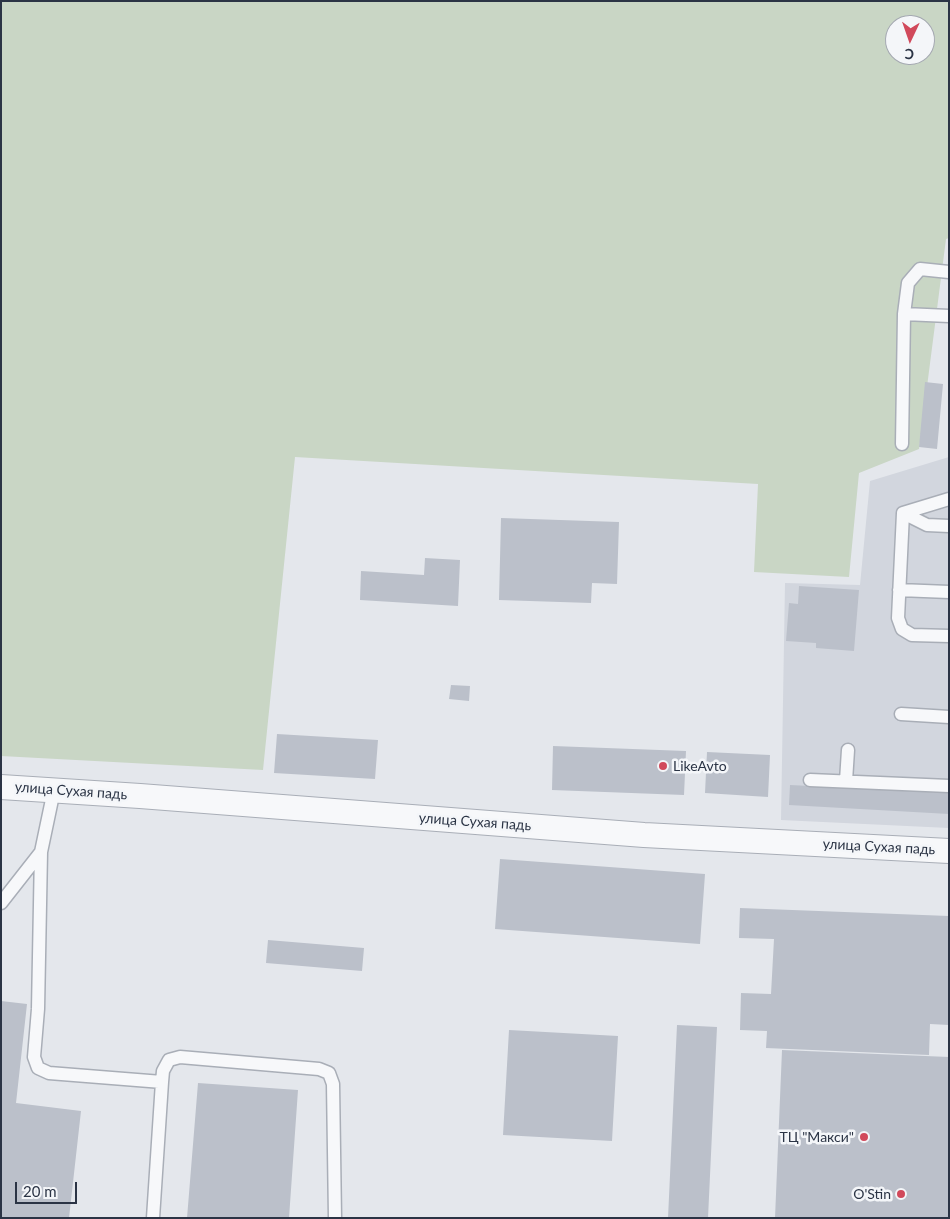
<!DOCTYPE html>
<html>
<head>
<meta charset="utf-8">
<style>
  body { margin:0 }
  #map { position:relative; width:950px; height:1219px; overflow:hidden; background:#e4e7ec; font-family:Lato,sans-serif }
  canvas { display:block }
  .frame { position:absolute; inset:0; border:2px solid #2b3445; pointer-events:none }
  .north { position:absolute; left:885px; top:15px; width:50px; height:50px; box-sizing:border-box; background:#f4f6f9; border:1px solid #a4a8b1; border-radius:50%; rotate:183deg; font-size:14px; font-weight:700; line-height:20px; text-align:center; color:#2b3445 }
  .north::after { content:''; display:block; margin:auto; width:18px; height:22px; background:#d1495b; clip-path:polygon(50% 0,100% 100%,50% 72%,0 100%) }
  .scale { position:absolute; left:15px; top:1182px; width:62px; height:22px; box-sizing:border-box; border:2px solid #2b3445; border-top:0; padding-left:6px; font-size:15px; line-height:18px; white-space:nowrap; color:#2b3445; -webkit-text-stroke:4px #f4f6f9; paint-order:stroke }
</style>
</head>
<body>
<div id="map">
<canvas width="950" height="1219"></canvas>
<div class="frame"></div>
<div class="north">С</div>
<div class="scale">20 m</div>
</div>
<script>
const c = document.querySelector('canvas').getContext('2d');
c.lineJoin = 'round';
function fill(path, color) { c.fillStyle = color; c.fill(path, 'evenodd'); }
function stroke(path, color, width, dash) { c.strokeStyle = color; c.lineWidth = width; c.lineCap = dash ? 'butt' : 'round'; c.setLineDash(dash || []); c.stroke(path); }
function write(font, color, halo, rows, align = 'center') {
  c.font = font + ' Lato,sans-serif'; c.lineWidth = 5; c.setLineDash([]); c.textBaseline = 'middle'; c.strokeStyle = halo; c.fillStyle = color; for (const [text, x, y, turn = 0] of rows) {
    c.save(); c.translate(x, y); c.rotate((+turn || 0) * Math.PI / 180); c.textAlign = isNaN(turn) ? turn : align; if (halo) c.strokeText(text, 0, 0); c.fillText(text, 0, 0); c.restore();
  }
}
const built = new Path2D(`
  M949,457V828L781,820L785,583L860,585L870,481Z`);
const green = new Path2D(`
  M1,1H949V238L946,239L919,449L859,473L849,577L754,572L758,484L295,457L263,770L1,756ZM895,25H925V55H895Z`);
const building = new Path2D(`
  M925,382L943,384L937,449L919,447Z
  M501,518L619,522L617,584L592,583L591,603L499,600Z
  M425,558L460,560L458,606L360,600L361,571L424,575Z
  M799,586L859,590L854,651L816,648V643L786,641L789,603L798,604Z
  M451,685L470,686L469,701L449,699Z
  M277,734L378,740L375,779L274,773Z
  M553,746L686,751L684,795L552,790Z
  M707,752L770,755L768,797L705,793Z
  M790,785L949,793V814L789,805Z
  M500,859L705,874L700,944L495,929Z
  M740,908L949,916V1025L930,1024L929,1055L766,1048L767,1031L740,1030L741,993L771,994L774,939L739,938Z
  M268,940L364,948L362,971L266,963Z
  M1,1001L27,1004L16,1103L81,1111L69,1218H1Z
  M677,1025L717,1027L708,1218H668Z
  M509,1030L618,1036L612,1141L503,1135Z
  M782,1050L949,1057V1218H775Z
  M198,1083L298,1090L289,1218H187Z`);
const service = new Path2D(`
  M904,314L949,316
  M902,444L904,314L908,283L920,269L949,272
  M949,499L903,513L898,618L902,629L912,635L949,636
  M903,513L927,525L949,526
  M899,590L949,592
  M901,714L949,717
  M810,780L949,786
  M846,781L848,750
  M54,790L41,852L38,1009L34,1057L38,1068L49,1073L162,1082L153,1218
  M1,903L41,852
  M162,1082L163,1071L169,1060L180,1057L319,1069L329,1073L333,1084L335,1218`);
const minor = new Path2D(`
  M1,787L140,796L644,835L949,851`);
const markers = [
  [663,766,5,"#d1495b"],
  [864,1137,5,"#d1495b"],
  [901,1194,5,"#d1495b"]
];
const poiNames = [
  ["LikeAvto",673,766,"left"],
  ["ТЦ \"Макси\"",854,1137],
  ["O'Stin",891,1194]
];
const streetNames = [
  ["улица Сухая падь",71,791,4],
  ["улица Сухая падь",475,822,4],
  ["улица Сухая падь",879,847,3]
];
fill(built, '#d2d6de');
fill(green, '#c9d6c5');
fill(building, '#bbc0ca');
stroke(service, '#a9aeb7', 15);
stroke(minor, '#a9aeb7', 26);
stroke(service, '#f7f8fa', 12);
stroke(minor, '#f7f8fa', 24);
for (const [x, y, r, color] of markers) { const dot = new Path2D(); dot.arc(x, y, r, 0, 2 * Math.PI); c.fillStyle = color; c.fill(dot); stroke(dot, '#f4f6f9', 2); }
write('14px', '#2b3445', '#f4f6f9', poiNames, 'right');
write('14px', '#2b3445', '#f4f6f9', streetNames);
</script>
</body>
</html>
